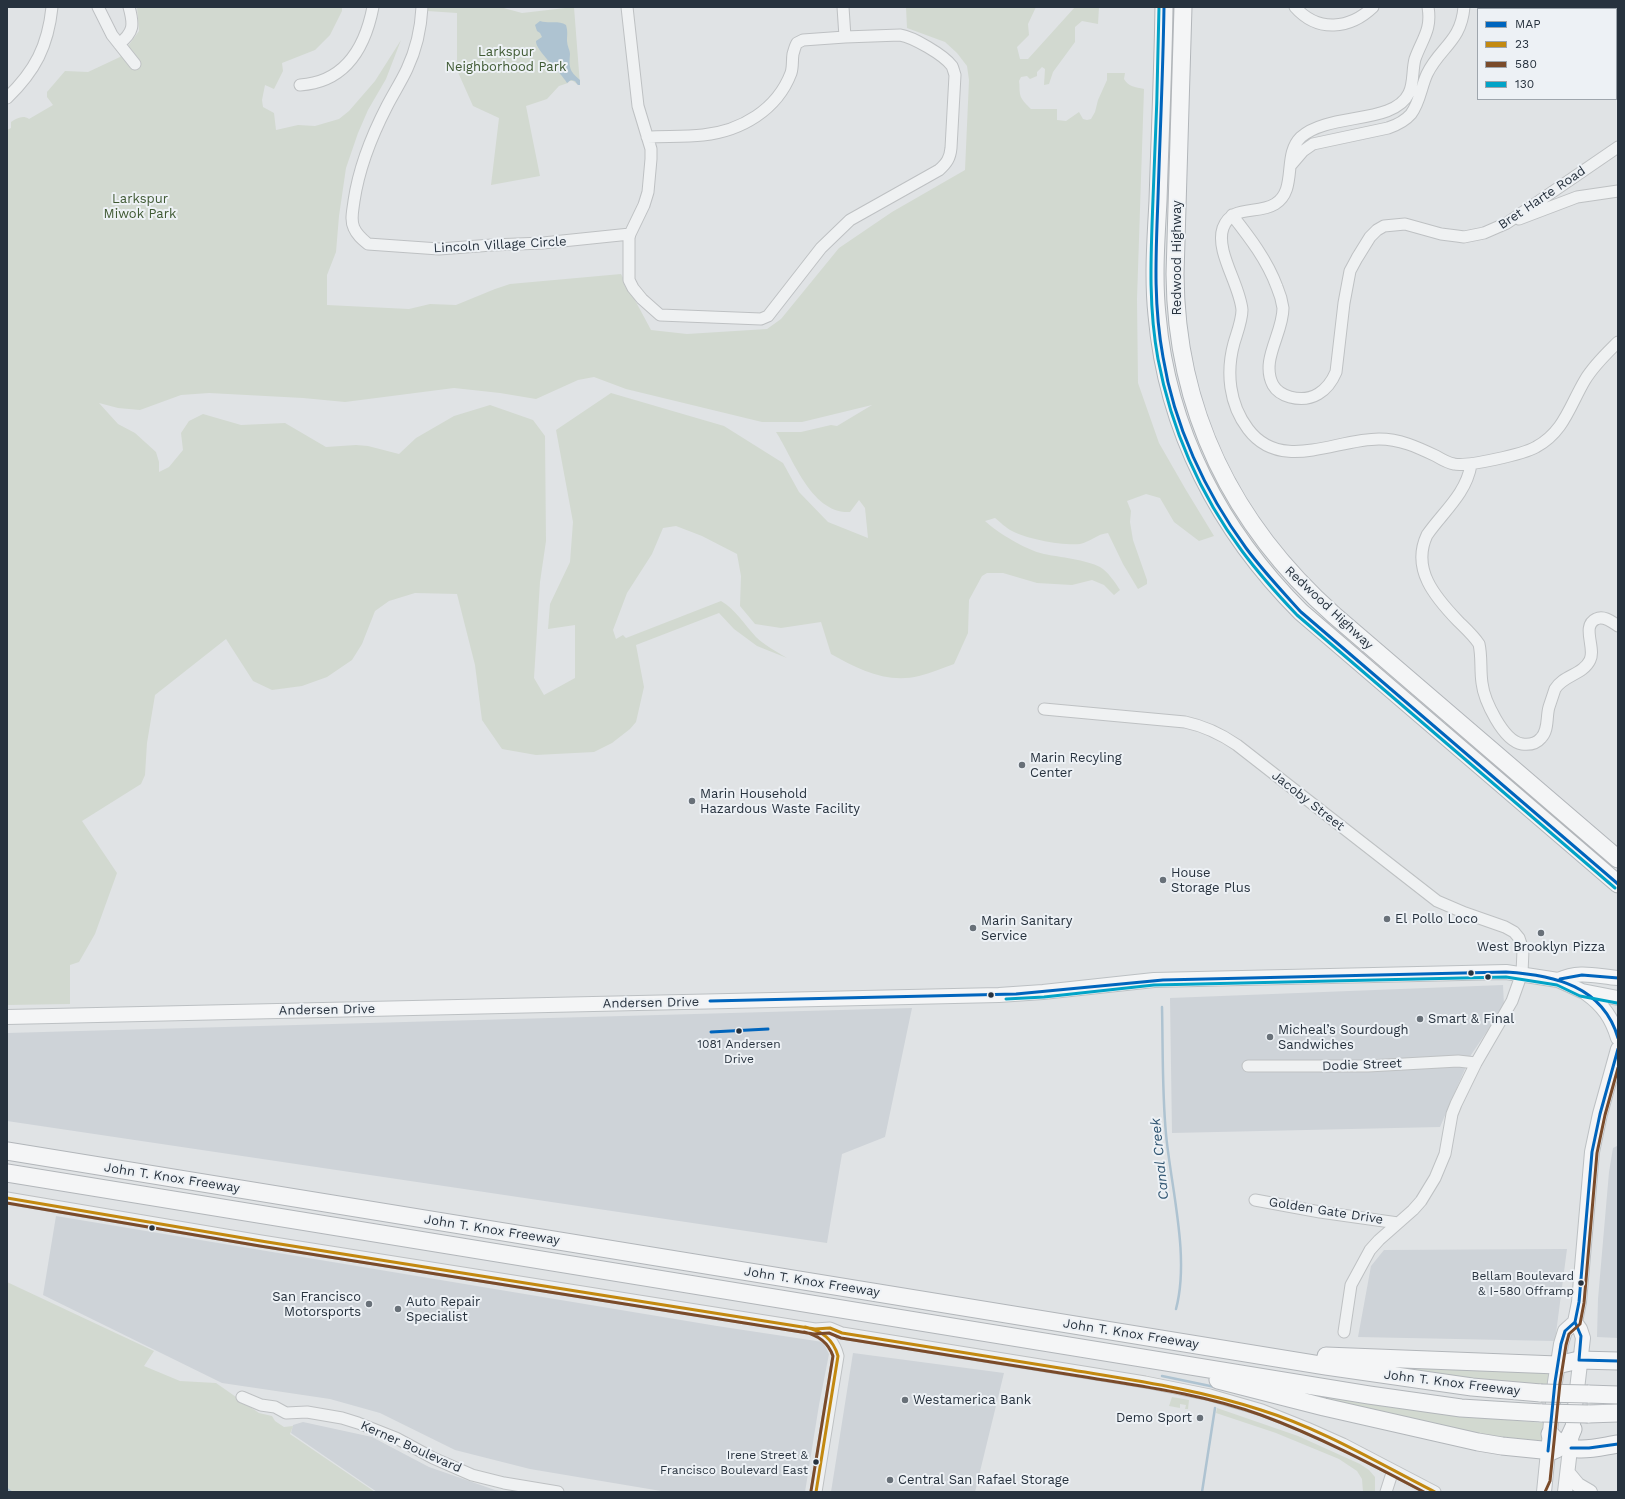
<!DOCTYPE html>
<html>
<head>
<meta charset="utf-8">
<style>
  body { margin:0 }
  #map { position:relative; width:1625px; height:1499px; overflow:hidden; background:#e0e3e5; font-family:"Work Sans",sans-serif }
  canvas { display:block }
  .frame { position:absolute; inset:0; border:8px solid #27323e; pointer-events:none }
  .legend { position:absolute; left:1477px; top:8px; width:140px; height:92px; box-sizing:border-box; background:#edf1f5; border:1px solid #9ea5ac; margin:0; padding:5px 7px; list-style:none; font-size:12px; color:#27323e }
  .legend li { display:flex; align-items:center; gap:8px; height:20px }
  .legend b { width:20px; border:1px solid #9ea5ac }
</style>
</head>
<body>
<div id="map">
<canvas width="1625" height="1499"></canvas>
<div class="frame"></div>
<ul class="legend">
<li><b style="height:5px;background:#0065bd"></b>MAP</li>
<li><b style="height:5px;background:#c38910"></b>23</li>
<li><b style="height:5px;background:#7a4b2a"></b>580</li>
<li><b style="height:5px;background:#02a3c7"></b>130</li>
</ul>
</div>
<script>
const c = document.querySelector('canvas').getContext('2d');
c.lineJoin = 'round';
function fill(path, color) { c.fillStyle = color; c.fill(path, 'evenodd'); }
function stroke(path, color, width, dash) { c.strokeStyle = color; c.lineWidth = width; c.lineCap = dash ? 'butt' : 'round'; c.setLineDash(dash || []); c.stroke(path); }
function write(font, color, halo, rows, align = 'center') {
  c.font = font + ' "Work Sans",sans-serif'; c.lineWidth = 4; c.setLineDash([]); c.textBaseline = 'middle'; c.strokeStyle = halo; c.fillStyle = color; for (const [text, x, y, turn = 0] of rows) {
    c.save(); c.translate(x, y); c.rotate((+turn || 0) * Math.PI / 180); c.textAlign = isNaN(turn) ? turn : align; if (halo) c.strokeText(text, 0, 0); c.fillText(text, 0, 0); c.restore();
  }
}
const built = new Path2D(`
  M1503,985L1504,1006L1471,1055L1440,1127L1172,1133L1170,998Z
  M912,1008L885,1137L842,1154L827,1243L7,1121V1033Z
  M1618,1140V1338L1597,1337L1598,1299L1609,1172L1613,1148L1617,1146Z
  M56,1216L717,1326L823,1342L829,1354L819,1405L805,1492H667L530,1469L455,1450L380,1413L330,1399L222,1383L43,1295Z
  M1567,1249L1555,1341L1358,1337L1371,1266L1384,1250Z
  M853,1353L1004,1373L975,1492H831Z
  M303,1422L372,1437L429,1467L495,1490L509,1492H377L291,1433L293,1425Z`);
const green = new Path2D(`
  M137,7H342V11L330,35L315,50L282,63L283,71L274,89L265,85L262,100L263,107L274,113L276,130L298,125L315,126L339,119L349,111L375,81L401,40L386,79L368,110L358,133L346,168L339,216L336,252L327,275V305L409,309L430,304L456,305L495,289L510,284L621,274L651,330L687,334L767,329L781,319L839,248L892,212L965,170L969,80L967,66L957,53L945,42L907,28L906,7H1036L1028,24L1029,35L1017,47L1020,59H1028L1075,7H1099L1098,24L1082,21L1075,27V42L1053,72L1049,84L1044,85L1045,69L1042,67L1037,72V76L1030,79L1027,76L1021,77L1019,81C1020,86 1019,89 1020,94C1021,100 1027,105 1031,109H1057V120L1066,121L1079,112L1083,119L1087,120L1091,119L1095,112L1098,100L1107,80V73H1125L1124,79C1129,87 1135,87 1144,89L1137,299L1138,383L1159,443L1186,490L1214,536L1199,541L1174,522L1160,498L1146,494L1127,501L1131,511L1130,522L1133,540L1147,580V584L1138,589L1123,564L1108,533C1097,534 1090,542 1080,544C1064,546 1026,539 1012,531C1006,528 1000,522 995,518L985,521C998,533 1026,550 1044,554C1059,557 1087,560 1100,567C1108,572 1115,582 1120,590L1114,595L1104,585L1092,580L1072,585L1037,583L1003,573H987L982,576L969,600L968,633L954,664C942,668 931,673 919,676C887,684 858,669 831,654L821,622L781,628L755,624L740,606L741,576L737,554L702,536L676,526L663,528L652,554L627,593L613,630L616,639L623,635L626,638L721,601C736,610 744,624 756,637C764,645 777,652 787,658L757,646L734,629L719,613L636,645L644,687L636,722L630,729L612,743L594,752L536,755L502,749L482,720L475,665L457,594L415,593L389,601L375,611L362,644L352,660L327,677L302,686L272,690L253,681L226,639L155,695L147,743L145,775L141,784L82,821L117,873L95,934L79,962L70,965V1004L7,1005V130L11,128V122C17,118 23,115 29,119L53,105L47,97V92L65,71L88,72L120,57L139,31ZM594,377L626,389L762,422H802L872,405L837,426L831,425L801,432H776C793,458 811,514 850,512L859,500L865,508L868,538L828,522L799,492L783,463L724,426L611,393L556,430L573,522L570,562L550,604L548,629L575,625V678L544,695L534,678L540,582L546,541L545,436L533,420L490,405L454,416L416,438L399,454L368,446L356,445L326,447L285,423L241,425L203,414L189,421L181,433L183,450L169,467L159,472V462L156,452L135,433L118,424L99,403L118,408L140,410L181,395L209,393L303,398L345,402L454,388L500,393L536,399L578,380Z
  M427,7H500L522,13L574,7L580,85H578L573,81H569L568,83L559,86L547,99L526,106L540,176L491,185L499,118L473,106L457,70V13L427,11Z
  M7,1282L154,1351L144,1366L180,1381L216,1383L259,1413L272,1416L275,1421L284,1427L293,1426L290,1434L375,1492H7Z
  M1382,1366L1548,1367V1385L1508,1384Z
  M1323,1396L1451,1415L1544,1423L1542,1444L1493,1438L1322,1402Z
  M1172,1397L1189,1400L1188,1409H1185L1186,1405L1180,1404V1408L1169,1406Z
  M1217,1408L1298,1436L1360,1464L1369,1470L1375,1477V1492H1363L1362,1479L1357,1471L1339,1459L1276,1433L1216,1413Z`);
const water = new Path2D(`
  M540,21C549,24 559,20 566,25C568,32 567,35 567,41C567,46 570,50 570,54C569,67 569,71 580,80V85H578L575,81L571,80L567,83C561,72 535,50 536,41L542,37L540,33L537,31L535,25Z`);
const stream = new Path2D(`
  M1162,1007C1163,1049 1162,1092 1166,1134C1171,1188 1190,1257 1176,1309
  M1162,1376L1215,1387
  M7,1489L11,1492
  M1202,1492L1215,1408`);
const minor = new Path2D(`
  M98,7L112,35L135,64
  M422,7C421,27 416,50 407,69C401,82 393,94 387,106C371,137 359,167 354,201C353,210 350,220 354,228C357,235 362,239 368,244L439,249L492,245L543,243L630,234L644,205L648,192L651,159V149L638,106L627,7
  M1295,7C1318,33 1350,29 1373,7
  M1428,7C1432,30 1422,39 1415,59C1412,70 1414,83 1409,93C1394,125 1329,112 1301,137C1282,155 1298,190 1275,204C1257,215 1232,204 1223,228C1215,251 1240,285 1242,310C1242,320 1237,333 1234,343C1226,372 1229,404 1248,429C1281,473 1335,439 1379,439C1400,439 1417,447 1436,456C1441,459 1448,463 1454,464C1467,467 1524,454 1536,447C1564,432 1570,405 1585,380C1594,365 1606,354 1618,342
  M119,44C134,32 134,25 129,7
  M300,85C345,82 365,48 373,7
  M7,98C35,71 48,46 52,7
  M647,137C666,136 685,137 703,135C741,131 777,110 791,73C793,67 792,60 793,54C794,51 795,46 797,43L803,40L845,37L843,7
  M1291,165L1303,151L1313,144L1388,128C1397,125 1405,121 1411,114C1420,102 1421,87 1427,74C1440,47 1461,42 1464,7
  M1232,215C1250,238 1267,260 1277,287C1280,294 1282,301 1283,308C1283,334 1260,360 1273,385C1277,392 1283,395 1290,397C1312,403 1328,391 1336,372L1344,303L1350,271L1357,258L1370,237L1377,230L1384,226L1405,224L1441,234L1457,236L1464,237L1484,233L1507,223L1618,147
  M1519,219L1577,197L1618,191
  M630,234L629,238V280L633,288L642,299L660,315L761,319L768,316L821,248L850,220L939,170C947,163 950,158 951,148L955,75C954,72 953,68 952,66C944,55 913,37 900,35L845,37
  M1471,465C1466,494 1443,512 1427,535C1411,569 1435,597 1458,621C1465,628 1473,635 1479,644C1482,657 1480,670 1482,683C1484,700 1503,741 1522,744C1529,745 1536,744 1541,738C1549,730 1546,717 1549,707C1551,701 1553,695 1555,689C1563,675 1583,675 1590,660C1596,648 1581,626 1596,619C1604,615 1612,622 1618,626
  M1044,709L1185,722C1204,726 1221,734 1237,745L1437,901L1465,913L1505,927L1514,932L1519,938L1523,950L1522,973L1512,1001L1476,1063L1456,1104L1452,1114L1445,1154L1435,1178L1421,1201L1413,1210L1379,1240L1370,1250L1351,1285L1344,1332
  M1248,1066H1368L1458,1061L1476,1063
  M7,1198L261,1241L815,1329C827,1334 835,1344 838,1356L816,1492
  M1255,1200L1320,1212L1398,1223
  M815,1329L830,1328L842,1333L1145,1382L1210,1395L1262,1410L1307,1428L1343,1444L1435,1492
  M242,1397L261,1405L275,1407L286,1413L307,1412L342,1418L358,1423L396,1438L433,1458L472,1475L504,1483L558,1492
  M1386,1492L1393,1470`);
const major = new Path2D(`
  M1558,980C1580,970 1595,976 1618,978
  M1586,993C1603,1005 1612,1018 1618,1038
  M7,1017L999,995L1043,992L1154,980L1506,972L1558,980L1582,991L1618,998
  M1568,1473L1578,1485L1590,1492
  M1544,1492L1555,1382L1561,1344L1565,1331L1575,1322L1579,1302L1592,1152L1600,1114L1618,1049
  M1565,1492L1583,1338L1580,1329L1575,1322`);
const highway = new Path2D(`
  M1164,7C1163,72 1160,137 1158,201C1156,239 1153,277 1157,315C1167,430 1220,531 1301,612L1618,884
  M1183,7L1175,274C1176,411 1233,525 1334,615L1618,859
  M7,1151L1326,1366L1472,1387L1541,1393
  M7,1173L1369,1395L1461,1408L1542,1413
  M1326,1356L1557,1365L1579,1360L1618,1361
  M1218,1380L1324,1407L1478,1442L1502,1446L1552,1451C1563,1447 1569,1440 1573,1429
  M1588,1394L1618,1395
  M1588,1414L1618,1413
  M1550,1434C1569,1457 1593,1448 1618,1444`);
const highwayBridge = new Path2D(`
  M1541,1393L1588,1394
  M1542,1413L1588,1414`);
const bus1 = new Path2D(`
  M1164,7C1163,71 1160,134 1158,198C1156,253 1153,302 1163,357C1174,425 1205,492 1246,548C1263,571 1282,591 1301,612L1618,884
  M1560,979L1582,975L1618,978
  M710,1001L1016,994L1163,980L1506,972C1554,975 1603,986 1618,1038
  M711,1032L768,1029
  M1575,1322L1581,1336L1579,1360L1618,1361
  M1571,1448H1589L1618,1444
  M1548,1451L1555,1382L1561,1344L1565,1331L1575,1322L1579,1302L1592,1152L1600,1114L1618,1049`);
const bus2 = new Path2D(`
  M7,1198L261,1241L815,1329L830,1328L842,1333C917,1345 991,1357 1066,1369C1132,1380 1198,1389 1261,1410C1322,1429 1378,1463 1435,1492
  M805,1327C822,1331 833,1339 838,1356L816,1492`);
const bus3 = new Path2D(`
  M7,1203L260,1246L814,1334L829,1333L841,1338C921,1351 1000,1364 1079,1376C1140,1386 1203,1394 1261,1415C1318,1436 1371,1464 1424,1492
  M804,1332C818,1335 828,1342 833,1356L811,1491
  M1545,1492L1550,1481L1560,1383L1566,1345L1569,1334L1580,1324L1584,1303L1597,1153L1605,1115L1618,1068`);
const bus4 = new Path2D(`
  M1159,7C1158,71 1156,135 1153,199C1151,253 1148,305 1158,359C1171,428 1200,495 1242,551C1259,574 1278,595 1297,615L1615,888
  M1006,999L1044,997L1154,985L1506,977L1557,985L1580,996L1617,1003`);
const markers = [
  [1022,765,4,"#687078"],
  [692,801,4,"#687078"],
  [1163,880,4,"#687078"],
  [1387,919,4,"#687078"],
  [973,928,4,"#687078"],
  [1541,933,4,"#687078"],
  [1471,973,3.5,"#27323e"],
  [1488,977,3.5,"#27323e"],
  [991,995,3.5,"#27323e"],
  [1420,1019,4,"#687078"],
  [739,1031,3.5,"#27323e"],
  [1270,1037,4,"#687078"],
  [152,1228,3.5,"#27323e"],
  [1581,1283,3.5,"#27323e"],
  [369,1304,4,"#687078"],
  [398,1309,4,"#687078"],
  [905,1400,4,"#687078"],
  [1200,1418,4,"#687078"],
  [816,1462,3.5,"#27323e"],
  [890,1480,4,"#687078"]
];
const busNames = [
  ["1081 Andersen",739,1044,"center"],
  ["Drive",739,1059,"center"],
  ["Bellam Boulevard",1574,1276],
  ["& I-580 Offramp",1574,1291],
  ["Irene Street &",808,1455],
  ["Francisco Boulevard East",808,1470]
];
const parkNames = [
  ["Larkspur",506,52],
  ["Neighborhood Park",506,67],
  ["Larkspur",140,199],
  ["Miwok Park",140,214]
];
const streetNames = [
  ["Bret Harte Road",1542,198,-34],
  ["Lincoln Village Circle",500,245,-3],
  ["Redwood Highway",1177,258,-90],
  ["Redwood Highway",1329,608,43],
  ["Jacoby Street",1308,801,38],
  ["Andersen Drive",651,1003,-1],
  ["Andersen Drive",327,1010,-1],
  ["Dodie Street",1362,1065,-2],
  ["John T. Knox Freeway",172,1178,9],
  ["Golden Gate Drive",1326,1211,9],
  ["John T. Knox Freeway",492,1230,9],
  ["John T. Knox Freeway",812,1282,9],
  ["John T. Knox Freeway",1131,1334,9],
  ["John T. Knox Freeway",1452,1383,7],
  ["Kerner Boulevard",411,1447,24]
];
const poiNames = [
  ["Marin Recyling",1030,758],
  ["Center",1030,773],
  ["Marin Household",700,794],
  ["Hazardous Waste Facility",700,809],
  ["House",1171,873],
  ["Storage Plus",1171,888],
  ["El Pollo Loco",1395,919],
  ["Marin Sanitary",981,921],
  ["Service",981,936],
  ["West Brooklyn Pizza",1541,947,"center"],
  ["Smart & Final",1428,1019],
  ["Micheal’s Sourdough",1278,1030],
  ["Sandwiches",1278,1045],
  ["San Francisco",361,1297,"right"],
  ["Motorsports",361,1312,"right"],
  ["Auto Repair",406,1302],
  ["Specialist",406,1317],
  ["Westamerica Bank",913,1400],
  ["Demo Sport",1192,1418,"right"],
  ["Central San Rafael Storage",898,1480]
];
const waterNames = [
  ["Canal Creek",1160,1159,-96]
];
fill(built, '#ced3d8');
fill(green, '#d2d9d0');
fill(water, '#aec3d1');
stroke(stream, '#aec3d1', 2.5);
stroke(minor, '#bec1c3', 13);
stroke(major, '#bcc0c3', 16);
stroke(highway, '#b2b6ba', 19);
stroke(minor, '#eff1f2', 11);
stroke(major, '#f4f5f6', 14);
stroke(highway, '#f4f5f6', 17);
stroke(highwayBridge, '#b2b6ba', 19, []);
stroke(highwayBridge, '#f4f5f6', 17);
stroke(bus1, '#0065bd', 3);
stroke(bus2, '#c38910', 3);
stroke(bus3, '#7a4b2a', 3);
stroke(bus4, '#02a3c7', 3);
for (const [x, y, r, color] of markers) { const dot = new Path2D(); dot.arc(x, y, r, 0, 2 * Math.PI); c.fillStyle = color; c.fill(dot); stroke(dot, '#edf1f5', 1.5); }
write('12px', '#27323e', '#edf1f5', busNames, 'right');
write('13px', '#405a34', '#edf1f5', parkNames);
write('13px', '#27323e', '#edf1f5', streetNames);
write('13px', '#27323e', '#edf1f5', poiNames, 'left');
write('italic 14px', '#315672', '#edf1f5', waterNames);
</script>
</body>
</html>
